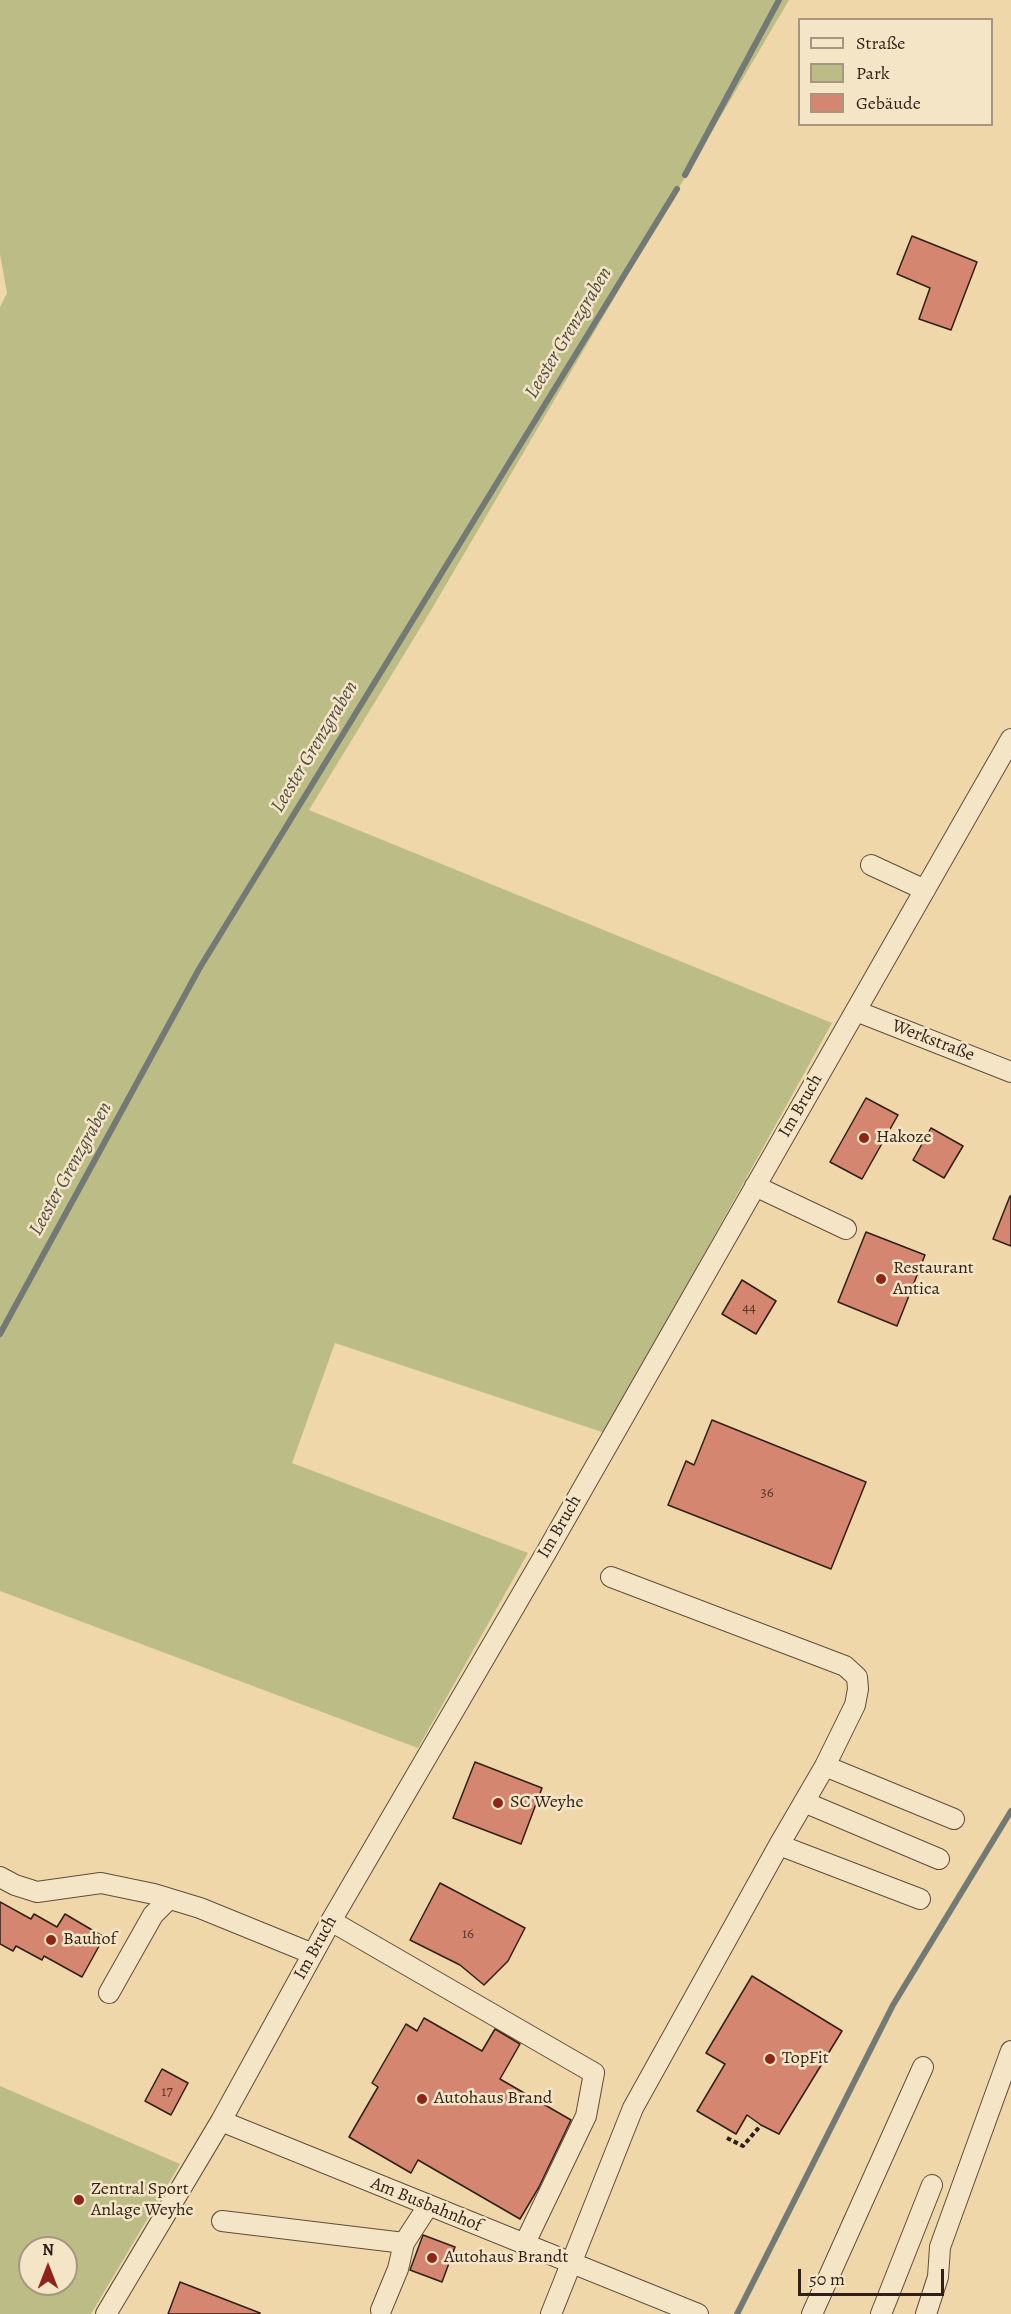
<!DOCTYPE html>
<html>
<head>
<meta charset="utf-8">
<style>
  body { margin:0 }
  #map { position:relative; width:1011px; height:2314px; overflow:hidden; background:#efd7a9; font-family:Alegreya,serif }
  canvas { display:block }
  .legend { position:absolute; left:798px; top:18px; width:195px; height:108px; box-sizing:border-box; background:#f5e5c7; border:2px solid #a69680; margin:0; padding:8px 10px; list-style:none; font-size:18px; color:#2f1f16 }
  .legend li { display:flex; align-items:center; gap:12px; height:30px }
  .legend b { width:30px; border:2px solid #a69680 }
  .north { position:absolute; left:18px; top:2236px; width:60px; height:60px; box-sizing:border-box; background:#f5e5c7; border:2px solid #a69680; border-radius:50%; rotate:0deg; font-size:16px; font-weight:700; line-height:24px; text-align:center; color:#2f1f16 }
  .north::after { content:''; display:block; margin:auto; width:21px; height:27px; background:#8f2418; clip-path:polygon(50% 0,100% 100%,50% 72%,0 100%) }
  .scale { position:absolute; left:798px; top:2269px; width:146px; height:27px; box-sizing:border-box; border:3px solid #2f1f16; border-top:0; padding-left:8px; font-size:18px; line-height:21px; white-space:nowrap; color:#2f1f16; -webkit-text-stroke:4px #f5e5c7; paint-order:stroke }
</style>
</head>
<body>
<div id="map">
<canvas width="1011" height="2314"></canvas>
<ul class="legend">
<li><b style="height:8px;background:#f5e5c7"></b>Straße</li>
<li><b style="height:16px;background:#bcbd86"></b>Park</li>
<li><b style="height:16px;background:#d48671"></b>Gebäude</li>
</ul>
<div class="north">N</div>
<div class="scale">50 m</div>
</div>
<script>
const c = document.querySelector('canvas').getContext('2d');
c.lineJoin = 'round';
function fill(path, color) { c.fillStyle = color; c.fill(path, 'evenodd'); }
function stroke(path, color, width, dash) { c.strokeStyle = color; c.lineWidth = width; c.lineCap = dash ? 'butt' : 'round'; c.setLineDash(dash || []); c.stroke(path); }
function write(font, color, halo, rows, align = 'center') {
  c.font = font + ' Alegreya,serif'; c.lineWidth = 5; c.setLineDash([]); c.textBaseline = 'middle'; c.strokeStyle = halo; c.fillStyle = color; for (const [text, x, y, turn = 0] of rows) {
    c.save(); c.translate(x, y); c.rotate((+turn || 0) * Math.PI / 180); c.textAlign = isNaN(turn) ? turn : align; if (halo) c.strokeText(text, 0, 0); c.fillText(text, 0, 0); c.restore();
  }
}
const green = new Path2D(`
  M0,0H789L430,612L309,810L832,1023L605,1433L335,1343L292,1463L528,1553L418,1748L0,1591V307L7,293L0,254Z
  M0,2086L180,2164L91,2314H0ZM30,2248H66V2284H30Z`);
const stream = new Path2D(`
  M685,175L779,0
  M0,1334L199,969L677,189
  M737,2314L893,2005L1011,1811`);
const building = new Path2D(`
  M912,236L977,262L951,330L919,319L930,288L897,274Z
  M866,1098L898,1115L862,1179L830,1162Z
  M931,1128L963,1146L944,1178L913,1160Z
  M1010,1196H1011V1246L993,1239Z
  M866,1232L925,1255L897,1326L838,1302Z
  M742,1280L776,1301L756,1334L722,1314Z
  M712,1420L866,1482L831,1569L668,1505L686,1461L694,1465Z
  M475,1762L542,1788L521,1844L453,1818Z
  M440,1883L525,1928L508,1961L484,1985L460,1965L410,1940Z
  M0,1902L31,1919L34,1914L57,1927L65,1914L104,1937L82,1977L44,1956L42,1960L16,1946L13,1951L0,1944Z
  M752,1976L842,2031L779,2134L761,2125L747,2115L736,2134L697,2111L725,2064L706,2053Z
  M424,2018L482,2051L495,2029L520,2044L500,2079L571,2120L539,2187L520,2219L418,2160L411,2173L349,2137L378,2087L372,2083L406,2024L417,2031Z
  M162,2069L188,2083L171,2115L145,2101Z
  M423,2235L455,2247L442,2282L410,2270Z
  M180,2282L260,2313V2314H168Z`);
const path = new Path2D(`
  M727,2138L743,2146L761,2125`);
const minor = new Path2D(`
  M871,865L925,890
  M856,1011L1011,1072
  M755,1186L846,1229
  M825,1766L954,1819
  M804,1802L939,1859
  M779,1845L920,1899
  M0,1877L15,1885L37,1892L101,1883L154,1894L200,1908L313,1954
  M331,1921L594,2073L586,2116L524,2245
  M109,1993L153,1915L169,1899
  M221,2121L698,2314
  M222,2221L404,2243
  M381,2310L398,2269L404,2243L428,2206
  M106,2314L221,2121L331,1921L547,1551L1011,739
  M551,2314L633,2108L779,1845L825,1766L855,1705L858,1689L857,1677L845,1666L611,1577
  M812,2314L923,2067
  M881,2314L932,2185
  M926,2314L938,2277L940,2247L1011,2051`);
const markers = [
  [864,1138,6,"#8f2418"],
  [881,1279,6,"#8f2418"],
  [498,1803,6,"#8f2418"],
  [51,1940,6,"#8f2418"],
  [770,2059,6,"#8f2418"],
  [422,2099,6,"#8f2418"],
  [79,2200,6,"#8f2418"],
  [432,2258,6,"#8f2418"]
];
const numberNames = [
  ["44",749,1308],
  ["36",767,1493],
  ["16",468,1934],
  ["17",167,2092]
];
const streetNames = [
  ["Werkstraße",933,1041,21],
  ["Im Bruch",801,1106,-60],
  ["Im Bruch",560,1527,-60],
  ["Im Bruch",316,1948,-61],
  ["Am Busbahnhof",426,2205,22]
];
const poiNames = [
  ["Hakoze",876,1138],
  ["Restaurant",893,1269],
  ["Antica",893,1290],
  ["SC Weyhe",510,1803],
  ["Bauhof",63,1940],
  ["TopFit",782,2059],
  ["Autohaus Brand",434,2099],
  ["Zentral Sport",91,2190],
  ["Anlage Weyhe",91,2211],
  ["Autohaus Brandt",444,2258]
];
const waterNames = [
  ["Leester Grenzgraben",569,333,-59],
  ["Leester Grenzgraben",315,747,-59],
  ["Leester Grenzgraben",71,1169,-61]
];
fill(green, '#bcbd86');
stroke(stream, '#737a76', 6);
fill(building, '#d48671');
stroke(building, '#2f1f16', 1.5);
stroke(minor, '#5f4d3b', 22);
stroke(path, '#2f1f16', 4, [4.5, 3]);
stroke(minor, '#f5e5c7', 20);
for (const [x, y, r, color] of markers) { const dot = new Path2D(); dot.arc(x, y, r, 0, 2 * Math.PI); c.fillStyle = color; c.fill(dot); stroke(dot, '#f5e5c7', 2); }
write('15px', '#58392d', null, numberNames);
write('18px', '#2f1f16', '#f5e5c7', streetNames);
write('18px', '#2f1f16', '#f5e5c7', poiNames, 'left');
write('italic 20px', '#514c46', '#f5e5c7', waterNames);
</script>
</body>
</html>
